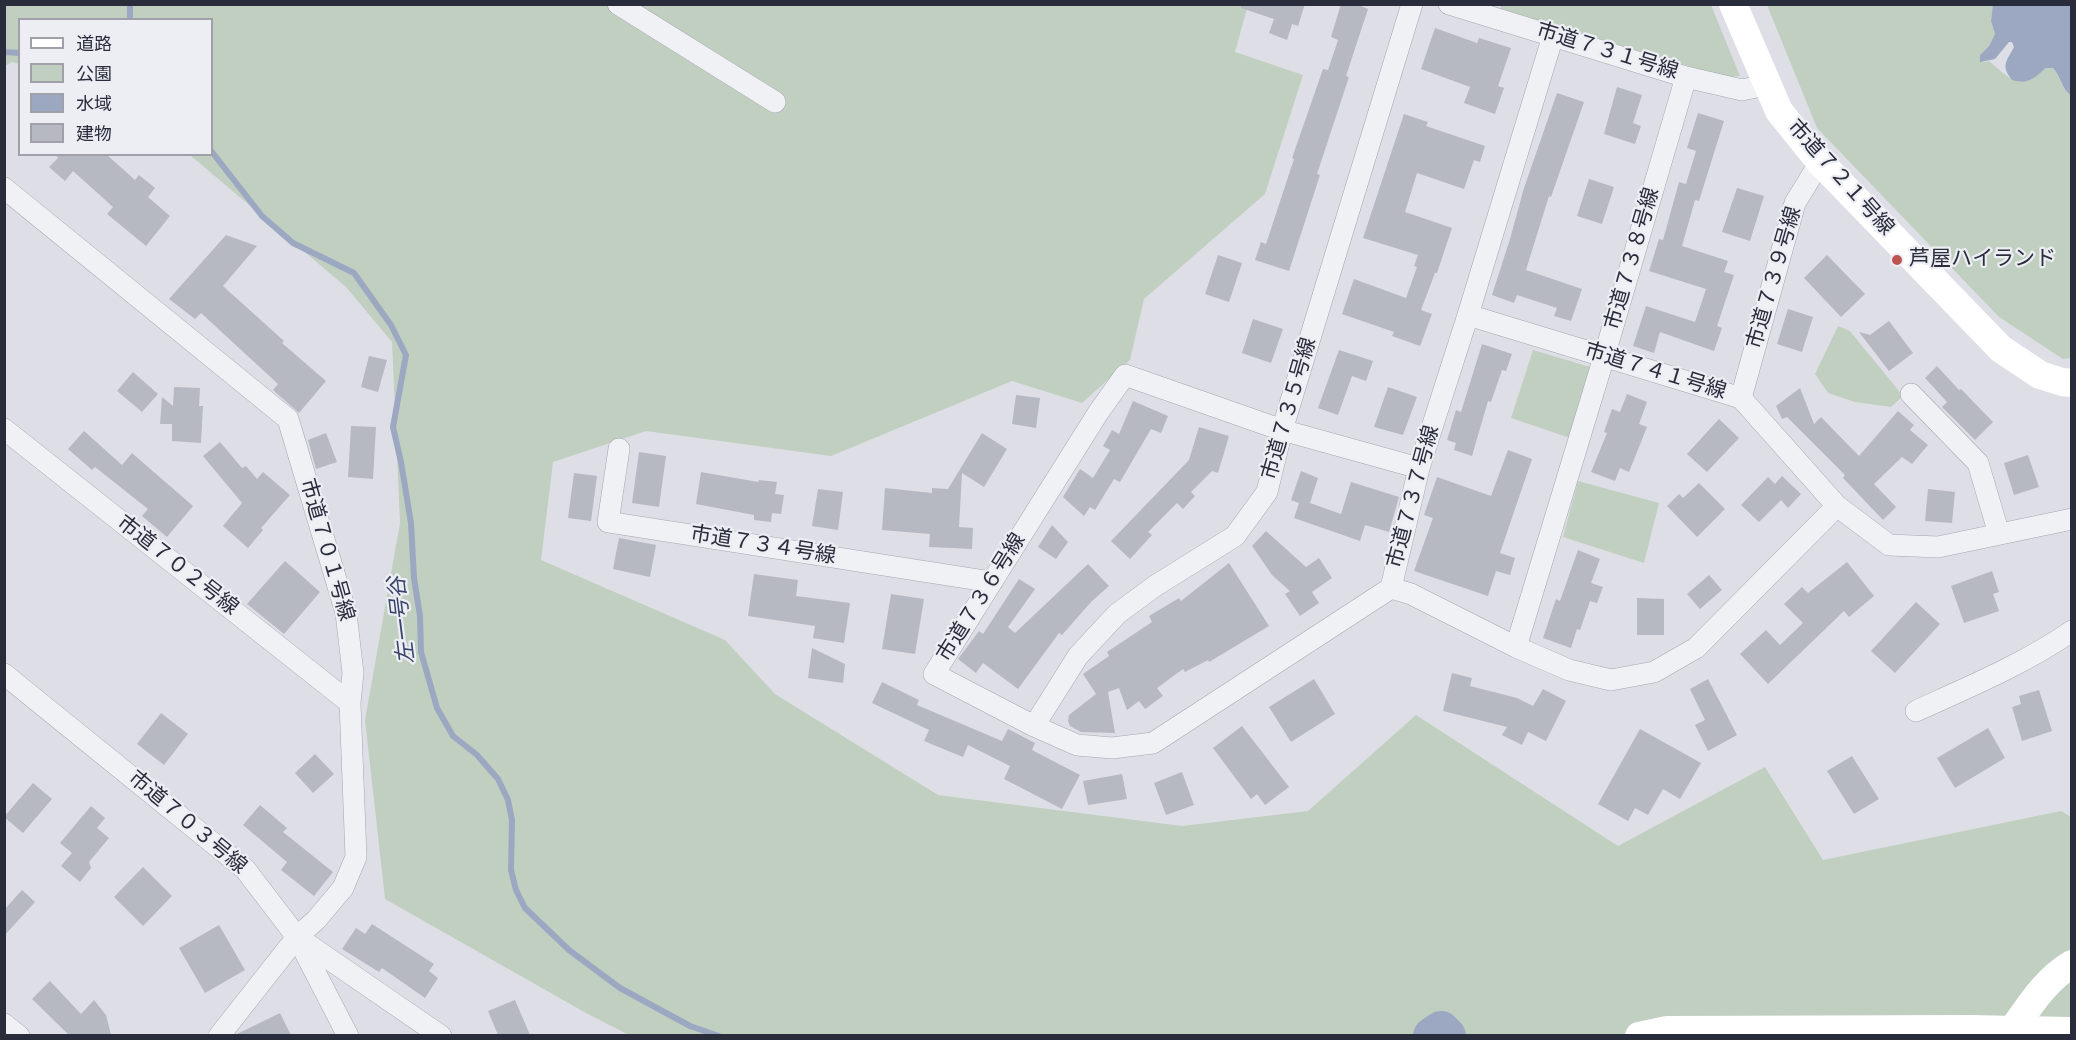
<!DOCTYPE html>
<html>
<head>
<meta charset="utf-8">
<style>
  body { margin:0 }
  #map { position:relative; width:2076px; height:1040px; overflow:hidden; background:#dedfe6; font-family:Poppins,"Noto Sans JP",sans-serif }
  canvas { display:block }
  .frame { position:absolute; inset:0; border:6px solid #292c3b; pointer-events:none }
  .legend { position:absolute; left:18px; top:18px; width:195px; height:138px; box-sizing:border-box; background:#edeef4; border:2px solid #9fa0aa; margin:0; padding:8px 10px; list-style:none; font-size:18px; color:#292c3b }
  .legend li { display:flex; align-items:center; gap:12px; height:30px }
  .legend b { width:30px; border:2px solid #9fa0aa }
</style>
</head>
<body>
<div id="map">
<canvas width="2076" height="1040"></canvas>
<div class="frame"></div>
<ul class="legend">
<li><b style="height:8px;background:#fff"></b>道路</li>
<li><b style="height:16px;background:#c1cfc0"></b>公園</li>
<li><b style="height:16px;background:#9ca7c2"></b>水域</li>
<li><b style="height:16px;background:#b6b8c2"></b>建物</li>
</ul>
</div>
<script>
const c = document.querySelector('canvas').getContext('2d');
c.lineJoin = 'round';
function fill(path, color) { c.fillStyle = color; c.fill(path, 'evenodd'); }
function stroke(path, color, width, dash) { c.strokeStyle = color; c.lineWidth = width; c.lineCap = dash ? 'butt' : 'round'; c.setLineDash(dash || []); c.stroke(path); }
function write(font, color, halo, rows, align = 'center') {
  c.font = font + ' Poppins,"Noto Sans JP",sans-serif'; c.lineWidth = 4.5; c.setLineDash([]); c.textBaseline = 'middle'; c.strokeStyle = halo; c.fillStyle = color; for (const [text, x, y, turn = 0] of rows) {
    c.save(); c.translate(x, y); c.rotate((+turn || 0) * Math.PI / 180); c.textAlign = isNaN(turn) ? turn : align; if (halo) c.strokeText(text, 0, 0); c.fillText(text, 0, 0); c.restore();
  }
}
const green = new Path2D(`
  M1502,4L1711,5L1740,76L1725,77L1500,9Z
  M5,5H1248L1235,52L1303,75L1265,194L1144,299L1130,360L1082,403L1012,381L831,456L646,431L553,462L541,560L725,640L775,694L938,795L1182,826L1308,811L1416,715L1618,846L1765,767L1823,860L2061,811L2071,817V1035H629L586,1013L385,899L365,720L400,523L392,342L346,287L190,155L212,154V20H20L19,64L12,62L5,66Z
  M1767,5H1993L1991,21L1995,34L1989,46L1980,55L1983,62L1989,61C2013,81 2018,92 2046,68H2053C2060,77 2062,90 2071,95V358L2063,359L1999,317L1817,128Z
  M1838,326L1850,331L1903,396L1891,407L1855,402L1828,393L1815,374Z
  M1533,350L1590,367L1570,438L1511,418Z
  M1578,481L1659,503L1644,563L1563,537Z`);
const water = new Path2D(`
  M1993,5H2071V95C2062,90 2061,77 2053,68H2046C2034,78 2028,85 2012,80C2000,65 2007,61 2014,47L2012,42H2009L1995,59L1980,62V55L1989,46L1995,34L1991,21Z`);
const stream = new Path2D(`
  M130,4V20
  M4,52L20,53
  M212,152L262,216L293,243L354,273L391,325L406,355L393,427L401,462L411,523L414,578L420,616L421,652L437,708L453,736L477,755L498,779L508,800L512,820L511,870L516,890L525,908L569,950L620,988L690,1026L719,1036`);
const river = new Path2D(`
  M1432,1036L1441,1030L1447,1036`);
const building = new Path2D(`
  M1241,4H1305L1298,26L1292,24L1287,40L1269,33L1274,19L1241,8Z
  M1341,4H1356L1368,9L1346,76L1349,77L1317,174L1320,175L1289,271L1255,260L1261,242L1266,244L1294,159L1292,158L1323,69L1328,70L1338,40L1331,37Z
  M1435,28L1477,43L1479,38L1511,48L1498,86L1504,88L1495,114L1464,103L1470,87L1421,69Z
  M1617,87L1642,95L1633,123L1641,126L1635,144L1604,134Z
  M1557,93L1584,102L1551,197L1549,196L1526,270L1582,289L1571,321L1554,316L1557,308L1517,295L1514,303L1492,295L1510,239L1524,188Z
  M1698,113L1724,121L1699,201L1695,200L1682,246L1728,261L1724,272L1734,275L1717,326L1722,328L1714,351L1660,332L1654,353L1633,346L1646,306L1695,322L1706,289L1649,271L1659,239L1663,240L1679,182L1686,184L1696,151L1687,148Z
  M1404,114L1428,122L1426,126L1485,146L1480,162L1474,160L1464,189L1417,173L1405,212L1452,228L1437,273H1435L1421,310L1432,314L1420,346L1392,336L1394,332L1342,314L1354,279L1406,298L1417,267L1414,266L1418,255L1363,238Z
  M55,154H106L135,180L139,175L155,188L148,197L170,216L146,246L107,214L113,207L73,171L65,181L49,167L58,158Z
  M1589,179L1614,187L1602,224L1577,216Z
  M1737,188L1764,196L1750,241L1722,232Z
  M226,235L257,246L223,286L284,341L282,343L326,381L299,413L273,390L278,384L201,313L195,319L169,299Z
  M1218,255L1242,263L1229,302L1205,294Z
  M1827,255L1865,294L1841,317L1804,278Z
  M1788,309L1813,317L1802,352L1777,344Z
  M1253,319L1283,329L1271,363L1242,353Z
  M1889,321L1913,353L1889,371L1859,332L1870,335Z
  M1482,344L1512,354L1506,371L1502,370L1491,402L1488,401L1472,456L1454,450L1456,443L1447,440L1456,410L1461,412Z
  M1339,350L1373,361L1366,381L1352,376L1338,415L1318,408Z
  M369,356L387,360L378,392L361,387Z
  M1937,366L1959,390L1961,389L1993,422L1975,440L1942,407L1947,402L1925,378Z
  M133,372L158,394L142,412L117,391Z
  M174,387L200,388L199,406H203L201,443L172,441V424H160L162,397L173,406Z
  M1388,387L1417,397L1403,435L1374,427Z
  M1800,388L1814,424L1821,417L1859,456L1898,411L1914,425L1910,430L1928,445L1912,464L1902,457L1874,484L1896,507L1883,520L1843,478L1845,475L1787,417L1782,419L1776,406Z
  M1627,394L1647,402L1639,424L1647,427L1629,472L1620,468L1615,481L1591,472L1607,433L1604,432L1612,409L1620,412Z
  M1016,395L1040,398L1036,428L1012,424Z
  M1133,401L1168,416L1161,433L1151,429L1120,482L1114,479L1095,510L1090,507L1084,516L1063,497L1080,469L1093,478L1110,450L1103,446L1112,430L1119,434Z
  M1719,419L1739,438L1707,472L1687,454Z
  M351,426L376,427L373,479L348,477Z
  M1199,427L1229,436L1218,473L1212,471L1191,492L1195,496L1183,509L1177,503L1148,532L1152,535L1130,559L1111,541L1189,460Z
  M84,431L122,465L132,453L193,506L167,537L142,516L148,509L95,467L92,470L68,449Z
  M326,433L337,462L316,469L308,440Z
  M982,433L1007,449L984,487L962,473L959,527L973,528L972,549L929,547L930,534L882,530L885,488L932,493V488L948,489Z
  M220,442L242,468L246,466L257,479L263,472L290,495L261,528L263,530L248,548L223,526L242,503L203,456Z
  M1508,450L1532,459L1500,553L1515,558L1510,575L1496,571L1488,596L1414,571L1433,518L1424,515L1437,477L1491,496Z
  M639,452L666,456L659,507L632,503Z
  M2028,455L2039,487L2014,495L2004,463Z
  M1301,471L1318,478L1310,503L1341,514L1351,482L1399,497L1389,532L1365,525L1360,541L1294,518L1299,503L1291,500Z
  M701,472L758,482L759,480L777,482L775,494L784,495L781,514L772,513L771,522L754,520V515L696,504Z
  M574,473L597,476L591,521L568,518Z
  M1782,476L1801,494L1788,508L1781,500L1759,522L1741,505L1768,477L1775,484Z
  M1699,483L1725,509L1697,537L1667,506L1679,494L1683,498Z
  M818,489L843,492L838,530L812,526Z
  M1928,489L1955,492L1952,523L1925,521Z
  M1052,525L1068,542L1056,559L1038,547Z
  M1266,531L1306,567L1319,558L1332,578L1312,592L1319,603L1300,616L1285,594L1290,591L1272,575L1252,546Z
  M619,538L656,545L650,577L613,569Z
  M1578,550L1600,559L1591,583L1603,587L1597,603L1590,601L1580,630L1577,629L1571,648L1543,638L1556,599L1560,601Z
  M285,561L320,592L284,634L247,604Z
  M1847,562L1874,596L1849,617L1844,611L1768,684L1740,654L1766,630L1780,645L1803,623L1784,604L1802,587L1808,593Z
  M1229,563L1269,626L1209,662L1208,660L1185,672L1183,669L1157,688L1163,696L1145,709L1139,701L1127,710L1119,688L1108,692L1115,733L1081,732L1070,726L1068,721L1069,715L1096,694L1083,674L1109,656L1107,652L1152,622L1149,616L1179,598L1181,601Z
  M1088,564L1109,586L1091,602L1062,635L1059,633L1018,689L983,663L976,673L958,659L979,631L983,634L1019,579L1035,589L1008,627L1015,633Z
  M1992,571L1999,592L1993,594L1999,611L1964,623L1951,586Z
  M754,574L798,580L796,596L850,603L844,643L813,638L815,626L748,616Z
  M1709,575L1722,590L1700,609L1687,594Z
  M891,594L924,599L915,654L882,649Z
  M1637,598L1664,599V635H1637Z
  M1916,602L1940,624L1895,673L1871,651Z
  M812,648L845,664L843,683L808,678Z
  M1452,673L1472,678L1470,686L1517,698L1533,706L1543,689L1566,701L1546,741L1528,732L1522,745L1502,735L1507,727L1443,711Z
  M1314,679L1335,714L1291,742L1269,707Z
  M1708,679L1737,735L1708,751L1695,725L1705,720L1690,689Z
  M882,682L919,700L917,705L1002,741L1008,729L1035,743L1032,750L1080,775L1062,809L1004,779L1010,766L968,745L963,757L924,741L929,730L872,703Z
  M2039,690L2052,731L2022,741L2012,707L2021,704L2019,696Z
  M161,713L188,734L164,765L137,744Z
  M1242,726L1289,787L1265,805L1257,794L1251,799L1213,748Z
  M1988,728L2005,758L1955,788L1937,758Z
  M1640,729L1701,763L1680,799L1663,789L1648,815L1635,808L1628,821L1598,804Z
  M315,754L334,774L313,793L295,773Z
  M1852,756L1879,799L1854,814L1827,771Z
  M1182,772L1194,805L1166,815L1154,783Z
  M1122,774L1127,799L1088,805L1083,781Z
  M33,783L52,799L23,833L4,817Z
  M260,805L287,828L283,832L333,872L314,896L281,870L287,862L243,825Z
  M91,806L105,818L97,828L109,838L89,862L91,868L80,882L61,866L72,853L60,843Z
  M143,867L172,896L143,926L114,897Z
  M22,890L35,902L4,936V910Z
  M372,924L434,964L429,971L438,978L425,998L382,968L379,972L342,949L356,928L365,934Z
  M219,925L245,970L205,993L179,948Z
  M50,981L81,1014L94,1000L106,1015L111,1035H69L32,999Z
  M515,1000L530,1035H498L488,1011Z
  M280,1013L291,1035H236L237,1034Z`);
const street = new Path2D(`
  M618,4L775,102
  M1449,4L1686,77L1742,90L1766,85
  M1553,36L1468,315L1419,468L1391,588L1411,594L1516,647L1569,670L1611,680L1654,672L1696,648L1837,506
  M4,188L288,419L346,613L353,673L350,703L356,857L343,888L316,920L297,937L219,1036
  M1468,315L1741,398L1837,506L1889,545L1938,547L2072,519
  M1911,394L1978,463L1999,534
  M1741,398L1795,203L1820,162
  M4,429L350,703
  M619,449L608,522L992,582
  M1391,588L1153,743L1112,748L1077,745L1034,726L934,674L1098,413L1125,375L1282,430L1419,468
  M1516,647L1604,357L1686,77
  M4,674L245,869L297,937L348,1036
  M1916,711C1969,687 2024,664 2072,631
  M1034,726L1078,656L1117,614L1155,586L1235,536L1267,492L1282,430L1412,4
  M300,939L441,1036
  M4,1024L19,1036`);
const secondary = new Path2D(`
  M1733,4L1779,111L1820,162L2001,349L2040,375L2062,382L2072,383
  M1639,1036L1667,1030L1969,1029
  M2008,1036C2027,1010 2044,980 2072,964`);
const secondaryBridge = new Path2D(`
  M1969,1029L2069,1031`);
const markers = [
  [1897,260,6,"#be544f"]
];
const streetNames = [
  ["市道７３１号線",1607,52,17],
  ["市道７２１号線",1840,178,48],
  ["市道７３８号線",1633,259,-74],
  ["市道７３９号線",1775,278,-74],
  ["市道７４１号線",1655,372,17],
  ["市道７３５号線",1290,409,-74],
  ["市道７３７号線",1414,497,-75],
  ["市道７３４号線",763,546,9],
  ["市道７０１号線",326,550,74],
  ["市道７０２号線",177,566,38],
  ["市道７３６号線",982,598,-58],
  ["市道７０３号線",187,823,40]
];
const poiNames = [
  ["芦屋ハイランド",1909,260]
];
const waterNames = [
  ["左一号谷",403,620,-97]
];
fill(green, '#c1cfc0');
fill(water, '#9ca7c2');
stroke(stream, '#9ca7c2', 6);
stroke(river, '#9ca7c2', 38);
fill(building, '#b6b8c2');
stroke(street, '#a4a6af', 22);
stroke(street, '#f0f1f5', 21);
stroke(secondary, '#fff', 28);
stroke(secondaryBridge, '#fff', 28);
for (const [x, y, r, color] of markers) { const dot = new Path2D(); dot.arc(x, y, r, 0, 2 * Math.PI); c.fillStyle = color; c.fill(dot); stroke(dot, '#edeef4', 2); }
write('21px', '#292c3b', '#edeef4', streetNames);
write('21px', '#292c3b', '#edeef4', poiNames, 'left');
write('italic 22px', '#38446a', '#edeef4', waterNames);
</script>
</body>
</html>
